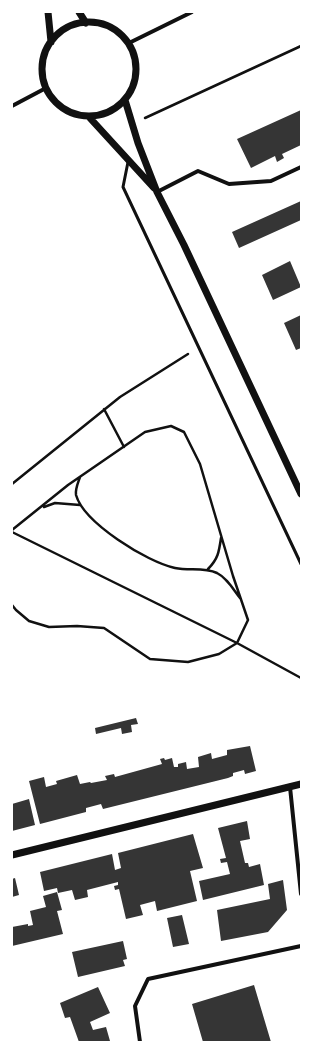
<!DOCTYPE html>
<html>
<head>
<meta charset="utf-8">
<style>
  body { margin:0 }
  #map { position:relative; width:313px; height:1054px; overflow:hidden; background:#fff; font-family:Montserrat,sans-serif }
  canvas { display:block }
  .frame { position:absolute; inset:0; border:13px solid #fff; pointer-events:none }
</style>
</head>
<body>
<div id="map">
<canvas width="313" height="1054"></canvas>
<div class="frame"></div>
</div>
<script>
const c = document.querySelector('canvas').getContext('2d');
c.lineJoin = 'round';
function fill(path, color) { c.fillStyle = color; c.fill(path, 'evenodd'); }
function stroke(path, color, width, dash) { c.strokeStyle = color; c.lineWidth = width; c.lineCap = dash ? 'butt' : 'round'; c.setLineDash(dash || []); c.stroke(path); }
const building = new Path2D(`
  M301,110V145L282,154L284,158L277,162L275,156L251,168L237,139Z
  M301,201V220L239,248L232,232Z
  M290,261L301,287L273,300L262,275Z
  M301,315V348L296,350L284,323Z
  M136,718L138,724L131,725L132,732L122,734L121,728L96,734L95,728Z
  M250,746L256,771L245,774L244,770L233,773V776L228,778L103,809L101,804L86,808V812L40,824L29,781L44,777L46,787L57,784L56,781L77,775L80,784L90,782L91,783L107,780L105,776L114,774L115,777L162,764L160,759L164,758L165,760L172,758L174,767H178V764L186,762L187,769L199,767L198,757L211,753L212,759L227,755V750Z
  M29,799L35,825L12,831V804Z
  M247,821L250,839L240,841L245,863H248L249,867L260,864L264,885L203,900L199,881L230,874L227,862L221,863L220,859L226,858L218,828Z
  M193,834L203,868L190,871L197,901L157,911L155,901L140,905L143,915L126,919L119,889L115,890L114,886L118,885V882L87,890L88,897L75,900L72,890L58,893L57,888L44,891L40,872L112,854L115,870L121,868L118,853Z
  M15,878L19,895L12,897V879Z
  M283,880L287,910L268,932L221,941L217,910L270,899L268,884Z
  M57,892L62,910L57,911L63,934L12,946V927L28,924V926L33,925L30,911L46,907L43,896Z
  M182,915L189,944L173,947L167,918Z
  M123,941L127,959L123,960L125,966L78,977L72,952Z
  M254,985L271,1042H203L192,1004Z
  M98,987L110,1013L90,1022L93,1030L106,1027L110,1041L79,1042L70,1017L65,1018L60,1003Z`);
const path = new Path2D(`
  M145,118L301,46
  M104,409L124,447
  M80,477C78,483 75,489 76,495C84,523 147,562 175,568C189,571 204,567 217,573C227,578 233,589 240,598
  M12,484L120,397L188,354
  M44,507L55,503L80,505
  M12,530L68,485L145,432L171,426L184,432L200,464L233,576L248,620L237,643L219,654L188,662L150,659L104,628L77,626L49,627L29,621L16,610L12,605
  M12,532L237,643L301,678
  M208,569C218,559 219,552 221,538`);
const service = new Path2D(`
  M128,162L123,187L301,564`);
const minor = new Path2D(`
  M129,43L192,12
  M12,106L46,88
  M157,192L198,171L229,184L271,181L301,167
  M290,787L301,894
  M140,1042L135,1006L148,979L301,946`);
const tertiary = new Path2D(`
  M48,12L51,42
  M79,12L86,23
  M42 69a47 47 0 1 1 94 0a47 47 0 1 1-94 0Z
  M125,100L138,143L157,192L184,245L301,494
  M89,117L154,188
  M12,855L301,784`);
fill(building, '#353535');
stroke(path, '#111', 2.5);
stroke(service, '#111', 3);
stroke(minor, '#111', 4);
stroke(tertiary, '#111', 7);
</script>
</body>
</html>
